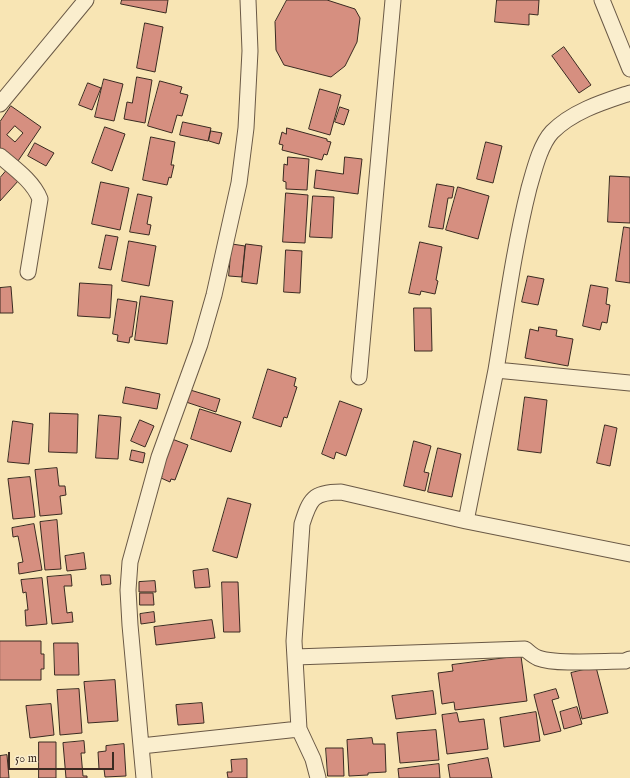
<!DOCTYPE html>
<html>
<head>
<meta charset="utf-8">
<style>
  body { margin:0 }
  #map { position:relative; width:630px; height:778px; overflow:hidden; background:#f8e5b4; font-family:"IM FELL English",serif }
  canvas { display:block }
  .scale { position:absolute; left:8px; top:752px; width:106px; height:18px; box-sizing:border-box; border:2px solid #3a2a21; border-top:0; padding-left:5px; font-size:12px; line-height:14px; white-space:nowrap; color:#3a2a21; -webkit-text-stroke:3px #faeece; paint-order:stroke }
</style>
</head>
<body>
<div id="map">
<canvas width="630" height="778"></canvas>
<div class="scale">50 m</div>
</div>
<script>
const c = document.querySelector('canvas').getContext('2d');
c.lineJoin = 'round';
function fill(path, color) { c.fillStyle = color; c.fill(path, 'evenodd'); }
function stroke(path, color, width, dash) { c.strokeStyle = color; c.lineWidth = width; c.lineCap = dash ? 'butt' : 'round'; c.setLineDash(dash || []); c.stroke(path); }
const building = new Path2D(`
  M122,0H168L166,13L121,4Z
  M287,0H327L355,9L360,18L357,42L345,66L331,77L284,65L276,50L275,22Z
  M497,0H539L538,15L529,14V25L495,22Z
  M145,23L163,27L155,72L137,68Z
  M564,47L591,85L579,93L552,56Z
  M137,77L152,80L145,123L124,119L127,102L132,103Z
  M104,79L123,84L114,121L95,117Z
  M160,81L182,87L180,93L188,95L182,116L177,115L172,133L148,126Z
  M88,83L101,88L92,110L79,105Z
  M320,89L341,95L330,135L309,129Z
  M11,106L41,127L18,161L0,148V122ZM15,126L23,133L15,142L7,135Z
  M340,107L349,110L344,125L335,122Z
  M183,122L211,128L208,141L180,135Z
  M105,127L125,134L112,171L92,163Z
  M287,128L327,139V141L331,142L327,155L324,154L322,160L282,150L283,145L279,144L282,132L286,134Z
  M211,131L222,133L219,144L209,141Z
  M151,137L175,142L171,165H174L171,178L169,177L167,185L143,180Z
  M486,142L502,146L493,183L477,179Z
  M35,143L54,153L46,166L28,156Z
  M288,157L309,159L307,190L286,189V182L283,181L284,164L287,165Z
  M345,157L362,159L358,194L314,188L316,170L343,174Z
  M7,170L19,180L0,201V178Z
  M610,176L630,177V223L608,222Z
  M101,182L129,188L120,230L92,224Z
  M437,184L454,187L452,198H448L443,229L429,227Z
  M458,187L489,196L478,239L446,230Z
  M286,193L308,195L305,243L283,242Z
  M138,194L152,197L147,224L151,225L149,235L130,232Z
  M313,196L334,197L332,238L310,237Z
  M624,227L630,228V283L616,281Z
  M106,235L118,237L111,270L99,268Z
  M129,241L156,246L149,286L122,281Z
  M420,242L442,247L436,280L438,281L435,294L421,291L420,295L409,293Z
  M232,244L245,246L242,277L229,276Z
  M246,244L262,246L257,284L242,282Z
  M286,250L302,251L300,293L284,292Z
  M528,276L544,279L538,305L522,302Z
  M80,283L112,285L110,318L78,316Z
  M591,285L608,288L606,304L610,305L607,323L602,322L600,330L583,326Z
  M11,287L13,313H0V288Z
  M141,296L173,301L167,344L135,340Z
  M118,299L137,302L132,337H130L129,343L117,341L118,335L113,334Z
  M414,308H431L432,351H415Z
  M539,327L557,330L556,336L573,339L568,366L525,358L530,329L538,331Z
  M268,369L296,378L294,386L297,387L287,418L284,417L281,427L253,418Z
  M126,387L160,394L157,409L123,403Z
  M187,389L220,399L216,412L183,401Z
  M525,397L547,400L541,453L518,450Z
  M340,401L362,409L346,456L336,452L334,459L322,454Z
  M200,409L241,422L231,452L191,439Z
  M50,413L78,414L77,453L49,452Z
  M99,415L121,417L118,459L96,458Z
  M140,420L154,426L145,447L131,441Z
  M13,421L33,424L29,464L8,462Z
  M605,425L617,428L610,466L597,463Z
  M172,439L188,445L175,480L171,479L170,482L161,478L162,476L159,474Z
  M414,441L431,446L424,472L429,473L425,491L404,486Z
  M438,448L461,454L452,497L428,492Z
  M132,450L145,453L143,463L130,460Z
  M57,468L59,486H65L66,495L60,496L62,514L40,516L35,470Z
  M30,477L35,517L13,519L8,479Z
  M228,498L251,504L237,558L213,551Z
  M57,520L61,569L45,570L40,522Z
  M34,524L42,570L19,574L18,563L23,562L18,536L13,537L12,528Z
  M84,553L86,569L67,571L65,556Z
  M208,569L210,587L195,588L193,571Z
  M71,575L72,586H64L67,613L72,612L73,622L52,624L47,577Z
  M101,575H110L111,584L102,585Z
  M42,578L47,624L26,626L25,610H28L26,592L23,593L21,580Z
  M155,581L156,592H139V582Z
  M222,582H238L240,632H224Z
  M140,593H153L154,605H140Z
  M154,612L155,622L141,624L140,614Z
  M212,620L215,638L156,645L154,627Z
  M0,641H41V654H44V669H41V680H0Z
  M54,643H78L79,675H55Z
  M521,656L527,701L455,710L454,702L442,704L438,673L453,671L452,665Z
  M596,667L608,713L582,719L571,673Z
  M115,680L118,721L88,723L84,682Z
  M79,689L82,733L60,735L57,690Z
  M556,689L559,698L552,700L561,731L544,735L534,695Z
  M433,691L436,714L396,719L392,696Z
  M202,703L204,723L178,725L176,705Z
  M51,704L54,735L30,738L26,706Z
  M577,707L582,724L564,729L560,712Z
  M536,712L540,741L504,747L500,718Z
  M457,713L459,722L484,719L488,749L447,754L442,715Z
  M436,730L439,760L400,763L397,733Z
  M372,738L373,744H385L386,772L368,773V775L349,776L347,740Z
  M84,741L85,753H81L83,776H87V778H66L63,743Z
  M39,742H56V778H39Z
  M124,744L126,776L105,777L104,769H99L98,752L106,751V746Z
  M326,748H343L344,776H328Z
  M7,755L9,778H0V756Z
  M488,758L492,778H450L448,765Z
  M247,759V778H228L227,772H232L231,760Z
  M439,764L440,778H399L398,769Z`);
const minor = new Path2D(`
  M248,0L250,51L246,128L239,183L214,295L200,344L159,457L130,562L128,590L130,625L141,746L299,729L313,759L318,778
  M602,0L630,69
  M0,104L86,0
  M0,156C14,168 33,181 40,199L28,272
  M496,370C506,309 514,248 529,188C534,171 540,145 552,132C573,111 603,102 630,93
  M359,377L393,0
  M466,521L496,370L630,383
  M295,657L525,649C529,652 533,656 538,658C556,665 603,661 625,661L630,659
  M299,729L294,641L302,524C310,499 313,492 341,492L466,521L630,554
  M141,746L144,778`);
fill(building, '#d68f80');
stroke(building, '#3a2a21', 1);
stroke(minor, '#6a5946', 17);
stroke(minor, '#faeece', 15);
</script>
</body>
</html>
